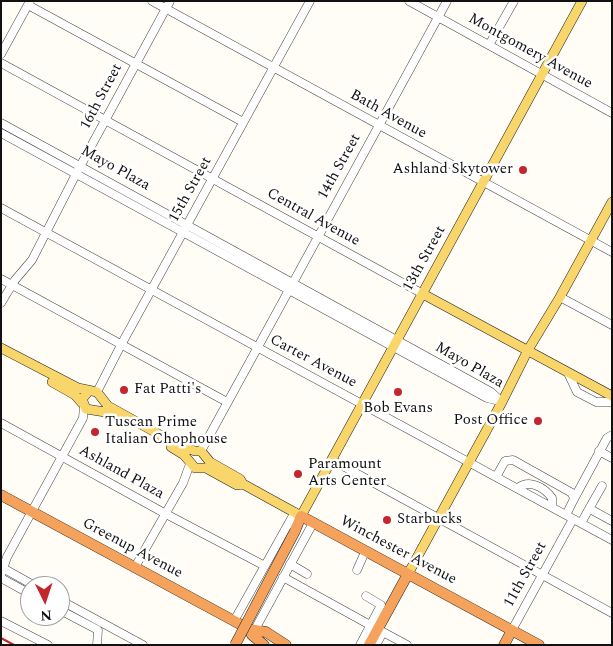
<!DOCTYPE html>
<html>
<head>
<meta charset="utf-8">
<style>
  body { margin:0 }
  #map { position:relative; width:613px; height:646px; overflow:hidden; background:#fffdf5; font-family:Spectral,serif }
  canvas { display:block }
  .frame { position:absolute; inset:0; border:2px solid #111; pointer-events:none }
  .north { position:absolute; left:20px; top:576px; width:50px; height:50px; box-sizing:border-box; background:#fff; border:1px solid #a0a0a0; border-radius:50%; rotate:176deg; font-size:14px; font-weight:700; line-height:20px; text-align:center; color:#111 }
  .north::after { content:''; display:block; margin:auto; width:18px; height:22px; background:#c4262e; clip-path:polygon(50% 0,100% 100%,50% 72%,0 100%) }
</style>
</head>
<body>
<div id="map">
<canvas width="613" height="646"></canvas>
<div class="frame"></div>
<div class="north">N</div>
</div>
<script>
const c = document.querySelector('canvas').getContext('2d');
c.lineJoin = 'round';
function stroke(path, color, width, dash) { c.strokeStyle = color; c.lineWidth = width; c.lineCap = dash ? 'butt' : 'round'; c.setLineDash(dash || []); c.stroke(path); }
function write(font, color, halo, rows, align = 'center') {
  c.font = font + ' Spectral,serif'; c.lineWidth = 5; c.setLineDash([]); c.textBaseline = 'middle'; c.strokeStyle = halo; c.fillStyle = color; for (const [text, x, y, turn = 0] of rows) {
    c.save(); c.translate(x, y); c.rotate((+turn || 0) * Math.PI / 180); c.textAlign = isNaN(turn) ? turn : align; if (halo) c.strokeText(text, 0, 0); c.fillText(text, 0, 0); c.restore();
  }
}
const minor = new Path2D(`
  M152,1L612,252
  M409,1L612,113
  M28,5L243,122
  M489,45L514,1
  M1,54L30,1
  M1,63L423,294
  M1,123L491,392L502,402
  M1,133L487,398L499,401
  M1,208L612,540
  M1,279L227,402
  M560,297L612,325
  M1,303L15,280L32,260L76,174L170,1
  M568,373L577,392L596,402H612
  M97,392L121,345L310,1
  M1,423L166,514L265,566
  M201,451L447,1
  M599,451L612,458
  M332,460L612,613
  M496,477L505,461L513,460L572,493L574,499L566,515
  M518,488C529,479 544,487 552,498V507
  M574,499L607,438L612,435
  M590,509L612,521
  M581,523L602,486
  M290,564L307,574
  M1,567L35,586
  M135,567L183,483L190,464
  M357,570L365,552
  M1,575L7,557L83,418L84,406
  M283,577L370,625
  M1,578L30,594
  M60,600L143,645
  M60,610L98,630L97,645
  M1,621L48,645
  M234,621L295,512
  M512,630L573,519
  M253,633L313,523
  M360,645L381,605L366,596
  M376,645L383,632L407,645`);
const major = new Path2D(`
  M423,294L612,396
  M1,348L78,388L97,392L108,406L182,447L195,451H201L210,462L240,479L243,484L301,516L582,1
  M52,382L75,395L82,403
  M88,392L82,399L86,409L105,412L123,420
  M171,447L184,455L195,468H206L237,485L243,484
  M408,574L502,402L528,350L560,297L612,202`);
const highway = new Path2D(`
  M1,495L249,629L266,632L286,645
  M295,531L301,516L539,645
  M249,629L252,635L264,645
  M369,645L408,574
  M504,645L512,630`);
const rail = new Path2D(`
  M1,638L14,645`);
const highwayBridge = new Path2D(`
  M235,645L295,531`);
const markers = [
  [523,170,5,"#c4262e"],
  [124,390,5,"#c4262e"],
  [398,392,5,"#c4262e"],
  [538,421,5,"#c4262e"],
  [95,432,5,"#c4262e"],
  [298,474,5,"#c4262e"],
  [387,520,5,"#c4262e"]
];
const streetNames = [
  ["Montgomery Avenue",530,52,29],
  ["16th Street",102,97,-62],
  ["Bath Avenue",388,115,29],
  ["14th Street",340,167,-61],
  ["Mayo Plaza",115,169,29],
  ["15th Street",191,190,-61],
  ["Central Avenue",313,218,29],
  ["13th Street",425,259,-61],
  ["Carter Avenue",313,362,28],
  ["Mayo Plaza",469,366,30],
  ["Ashland Plaza",121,473,29],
  ["Greenup Avenue",132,549,28],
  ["Winchester Avenue",398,551,28],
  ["11th Street",526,575,-61]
];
const poiNames = [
  ["Ashland Skytower",513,170,"right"],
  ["Fat Patti's",134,390],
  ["Bob Evans",398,409,"center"],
  ["Post Office",528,421,"right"],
  ["Tuscan Prime",105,423],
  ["Italian Chophouse",105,440],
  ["Paramount",308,465],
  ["Arts Center",308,482],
  ["Starbucks",397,520]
];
stroke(minor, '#444', 9);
stroke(major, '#222', 10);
stroke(highway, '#222', 11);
stroke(minor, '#fff', 8);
stroke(major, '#f9d66b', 9);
stroke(highway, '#f5a25d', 10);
stroke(rail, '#c4262e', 2);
stroke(highwayBridge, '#222', 11, []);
stroke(highwayBridge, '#f5a25d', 10);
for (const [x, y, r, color] of markers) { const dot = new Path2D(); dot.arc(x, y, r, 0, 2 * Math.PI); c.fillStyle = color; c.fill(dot); stroke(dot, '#fff', 2); }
write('15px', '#111', '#fff', streetNames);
write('15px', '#111', '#fff', poiNames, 'left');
</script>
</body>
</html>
